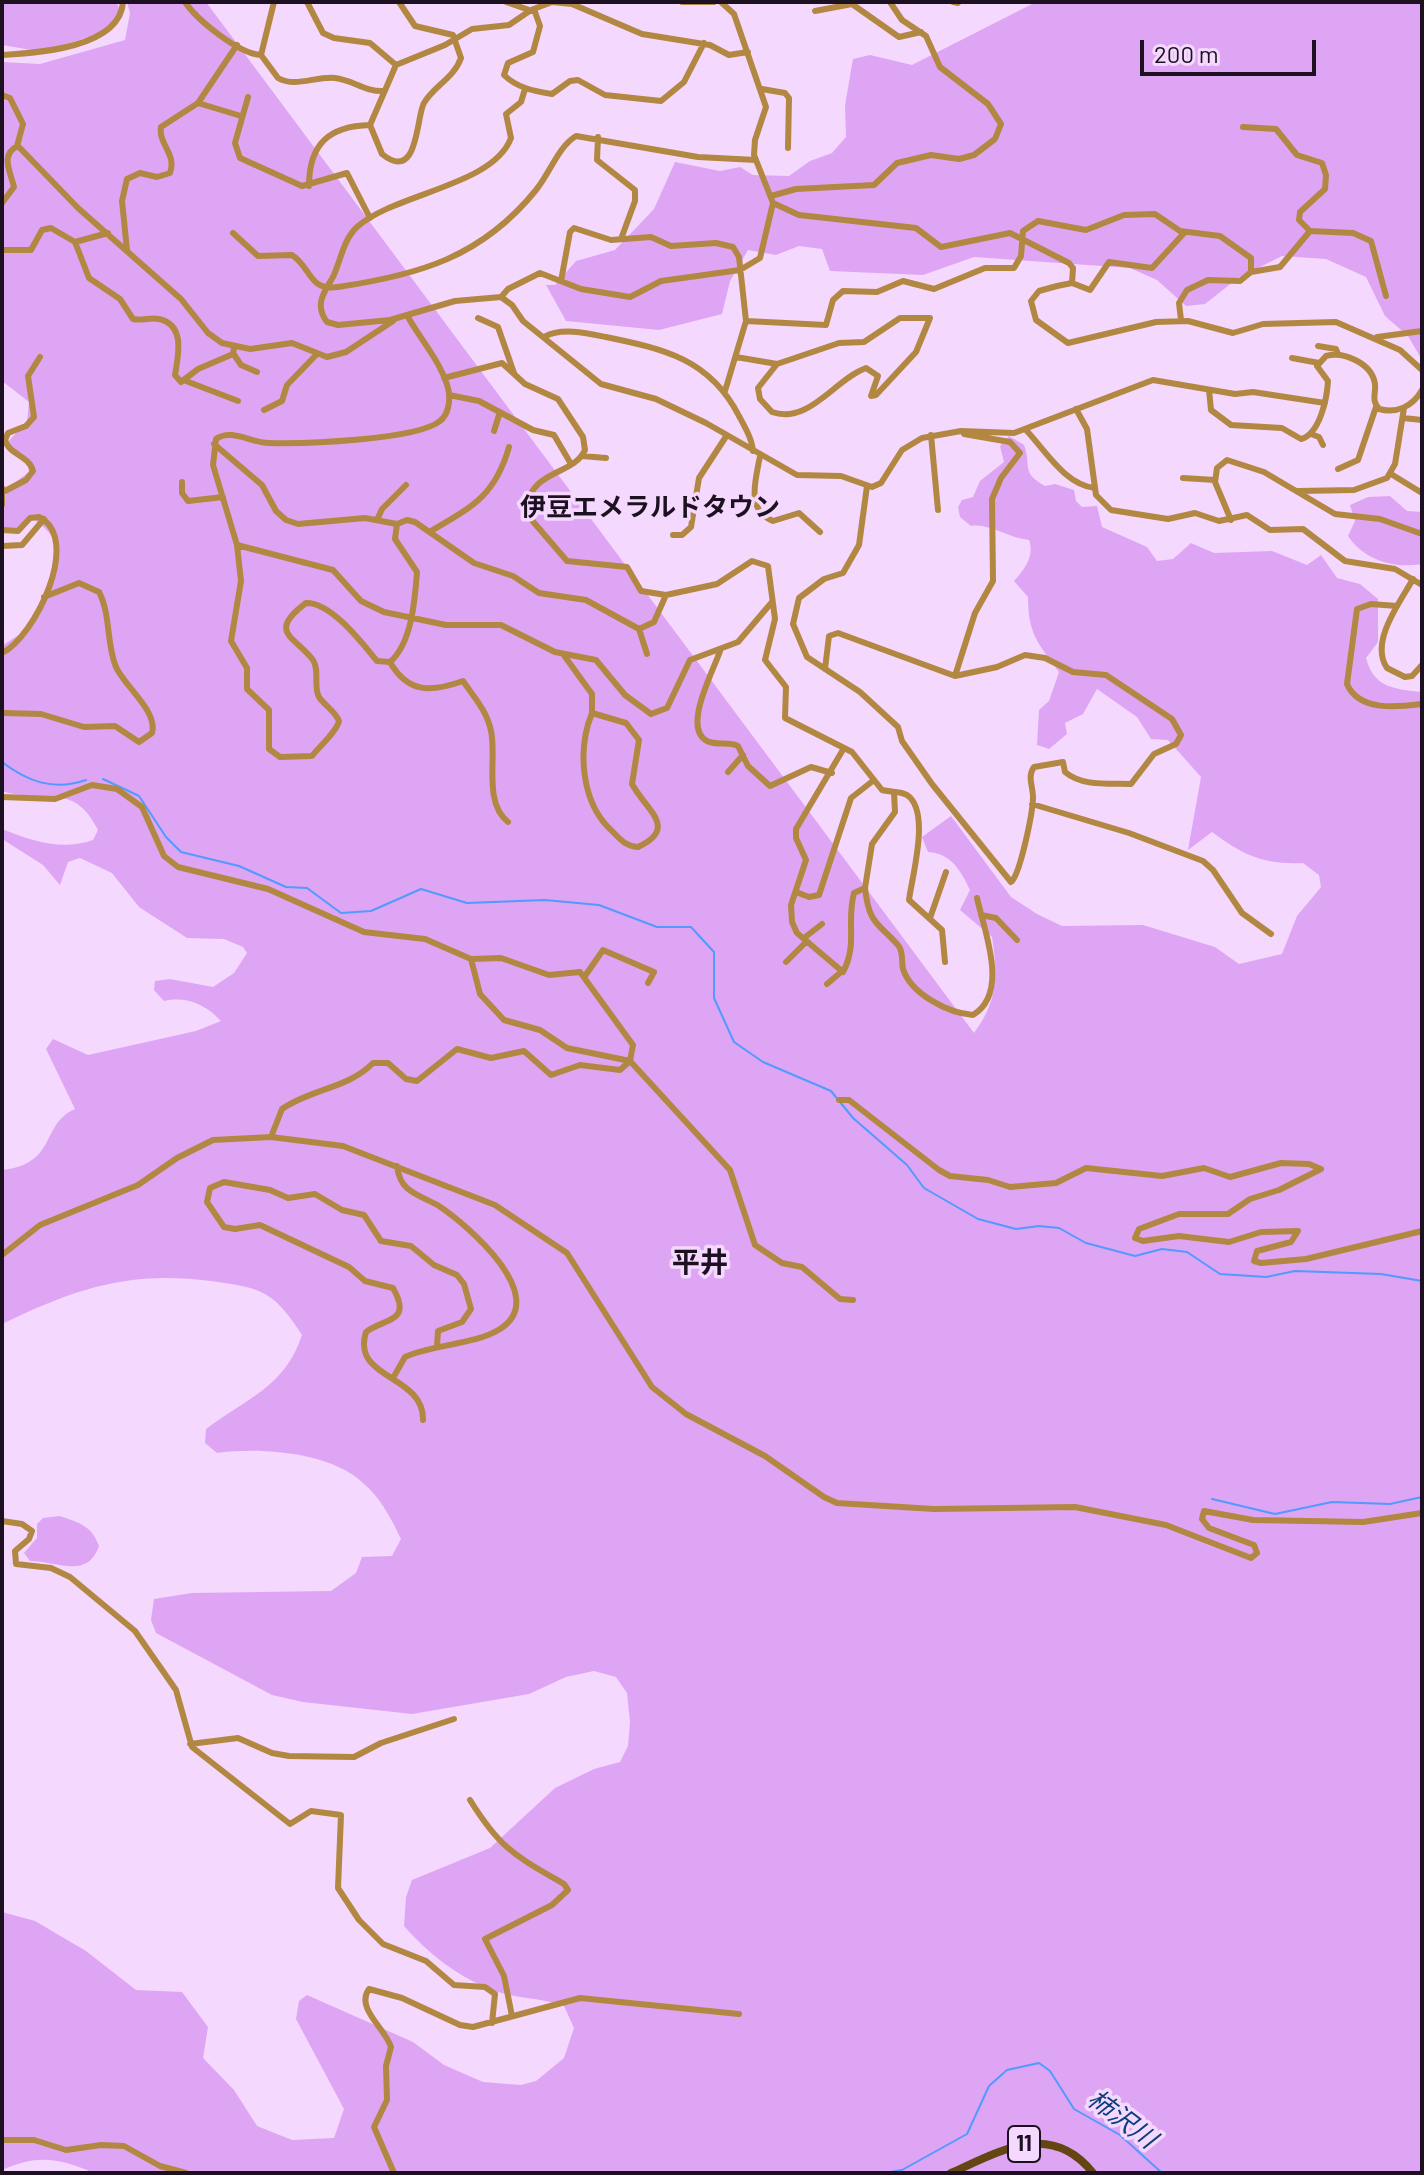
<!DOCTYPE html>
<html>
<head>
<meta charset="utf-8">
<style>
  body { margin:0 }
  #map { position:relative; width:1424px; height:2175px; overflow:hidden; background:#f4d8fe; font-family:Barlow,sans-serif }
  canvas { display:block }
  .frame { position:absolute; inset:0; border:4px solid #1d1021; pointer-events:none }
  .scale { position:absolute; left:1140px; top:40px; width:176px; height:36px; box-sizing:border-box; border:4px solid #1d1021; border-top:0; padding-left:10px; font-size:24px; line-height:28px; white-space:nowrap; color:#1d1021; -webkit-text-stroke:6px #f4d8fe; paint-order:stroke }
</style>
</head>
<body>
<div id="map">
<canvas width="1424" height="2175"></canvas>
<div class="frame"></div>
<div class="scale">200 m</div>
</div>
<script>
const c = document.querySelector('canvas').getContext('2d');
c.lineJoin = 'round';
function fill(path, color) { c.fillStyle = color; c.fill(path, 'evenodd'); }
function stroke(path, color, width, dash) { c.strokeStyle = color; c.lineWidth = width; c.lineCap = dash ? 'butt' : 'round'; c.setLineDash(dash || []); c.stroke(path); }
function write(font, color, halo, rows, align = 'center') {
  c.font = font + ' Barlow,"Noto Sans JP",sans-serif'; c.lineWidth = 7; c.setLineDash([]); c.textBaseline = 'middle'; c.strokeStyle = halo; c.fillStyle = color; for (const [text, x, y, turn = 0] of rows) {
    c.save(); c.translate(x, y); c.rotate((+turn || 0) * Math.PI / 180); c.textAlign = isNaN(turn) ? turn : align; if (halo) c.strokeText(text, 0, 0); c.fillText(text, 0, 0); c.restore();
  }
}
const green = new Path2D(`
  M2,2H116L122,13L109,30L43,52L2,45Z
  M127,2H206L974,1033C998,1001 998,975 992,937L960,910L970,890C961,871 951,853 928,852L922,837L951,816L1011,897L1037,914L1062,926L1143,925L1215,947L1239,964L1282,954L1297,916L1321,887L1319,875L1303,863C1262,865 1242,854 1212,832L1188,850L1201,777L1168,740L1151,739L1137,717L1097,689L1083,714L1065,723L1067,734L1049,749L1037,745L1039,710L1049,701L1059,672C1038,643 1028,634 1028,597L1014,581C1024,570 1035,556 1029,540C1008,538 989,523 971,526L960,517L958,507L962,500L973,497L980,481L1004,462L1000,446L1009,436L1024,445C1032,466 1020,472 1045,486L1055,484L1074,490L1076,501L1082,507L1097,506L1102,527L1147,547L1157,561L1173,559L1191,543L1214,553L1272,551L1307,565L1321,555L1337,578L1360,584L1378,599V642L1366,658C1374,688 1394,689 1422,692V2173H94C60,2158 37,2154 2,2170V1912L35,1921L86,1951L136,1990L182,1992L208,2027L203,2058L234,2090L257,2126L292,2140L334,2138L344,2109L296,2019L299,2001L307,1995L413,2042L444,2065L483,2082L521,2085L536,2081L564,2058L574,2028L564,2006C540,1997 513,1999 490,1989C455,1975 429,1954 404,1926L406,1897L412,1880L490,1848L555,1788L594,1769L620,1762L628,1746L630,1722L627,1693L616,1677L594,1671L566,1677L529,1694L412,1714L303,1702L272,1695L156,1633L151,1620L154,1599L192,1593L331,1591L356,1573L362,1557L392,1556L401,1539C391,1518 380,1497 362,1482C329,1452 260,1447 217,1453L205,1443L206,1429C247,1398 285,1387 302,1335C292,1320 281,1303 265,1294C249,1285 228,1284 211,1281C129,1270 74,1289 2,1324V1170C58,1164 40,1124 75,1109L46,1049L53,1039L88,1055L196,1031L221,1021C205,1004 187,996 164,1001L154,990L155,981L170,979L213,987L234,973L247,953L243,947L224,939L187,938L139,907L112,873L80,858L68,862L60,885L43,865L2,839V829C32,841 62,851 93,840L98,830C73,780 45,805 2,791V646L32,626C43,582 83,549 31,518L15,532L2,531L6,489L29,472L27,460L6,444L27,421L29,402L2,381V62L40,64L125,40L130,13Z
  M1036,2H1422V360L1408,336L1385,316L1366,277L1326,259L1282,256L1238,278L1205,304L1186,306L1157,280L1130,268L974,257L923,275L830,271L822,249L799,246L776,255L748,250L730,281L722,314L659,330L566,321L546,285H555L576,261L615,250L654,209L675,162L720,171L740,167L753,175L789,176L810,161L832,153L846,137L845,105L853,59L870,55L912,65Z
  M1390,496L1407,511L1422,512V564C1394,569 1364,560 1348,536L1355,521L1350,505L1368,497Z
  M60,1516C80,1523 92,1526 99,1546C87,1580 57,1561 30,1561L24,1553L37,1538V1524L43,1518Z`);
const stream = new Path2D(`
  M2,762C28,782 54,791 86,780
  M103,779L139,796L166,837L181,852L239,866L286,887L307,888L341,913L371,911L421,889L467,903L545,900L599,905L657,927H691L714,952V998L734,1042L763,1062L831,1091L853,1118L907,1165L924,1188L978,1219L1016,1229L1039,1226L1059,1228L1086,1243L1135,1256L1162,1249L1187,1252L1220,1274L1266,1277L1295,1271L1381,1274L1422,1281
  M1212,1499L1275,1514L1332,1502L1390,1504L1422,1497
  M885,2173L902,2170L967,2134L989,2086L1007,2070L1039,2063L1050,2071L1074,2109L1120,2135L1162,2173`);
const minor = new Path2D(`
  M185,2C197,20 239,54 261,55
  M274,2L261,55L278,78C295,88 316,76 335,78C353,80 365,92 384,91
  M307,2L323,33L334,38L370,43L396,65
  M506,2L535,12L540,26L533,52L508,63L504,75C517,88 534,91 552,94L570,81L578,80L605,95L661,101L684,82L704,43
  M682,2H714
  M953,2L958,3
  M815,11L852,4L899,37L921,32
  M2,55C37,53 120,48 123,2
  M396,65L445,45L472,29L509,25L531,10L552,2L572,4L642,34L710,45L729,55L748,52
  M396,65L370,125L382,154C419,184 416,116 424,103C434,86 454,78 461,58L453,35L415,26L399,2
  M525,89L521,102L506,114L511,138C493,186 395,193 357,227C343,240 341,260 333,277C324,292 314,305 327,322L338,325L390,320L455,301L501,297L512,305L523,321L601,384L656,399L706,423L797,475L841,476L872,487L881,483L902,450L922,438L961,431L1014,433L1153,380L1235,394L1253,392L1325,403
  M762,89L785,93L789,98L788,148
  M2,95L10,98L23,124L17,146
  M248,97L235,143L240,158L302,186L347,173L370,218
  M198,103L241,116
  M1243,127L1276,129L1297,155L1322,163L1326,175L1325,189L1300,212L1299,220L1310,231L1353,233L1371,241L1386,296
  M598,137L597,160L635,190V201L621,239
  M309,186C309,144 329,126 370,125
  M771,196L796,189L874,185L897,163L931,155L959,159L974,155L995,139L1001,124L988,104L940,67L926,36L902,20L890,2
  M2,203L14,187C10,171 0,154 18,146L78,208L181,299L208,333L222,343L250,349L292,343L327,357L346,352L393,321
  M773,203L799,215L916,228L941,247L1010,233L1069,263L1073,268L1072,283
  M1185,232L1152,268L1109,262L1090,290L1072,283L1057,286L1039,291L1031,301L1036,320L1068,343L1156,322L1188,321L1233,333L1263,324L1336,322L1400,350L1422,370
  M233,233L258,256L292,255C312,268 308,291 338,287C419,275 482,257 536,190C550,173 558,147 576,136L698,157L756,160
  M75,242L108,233
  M2,250H31L42,230L51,228L75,242L89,278L120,299L133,319C142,321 151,317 159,319C186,325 178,356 175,375L181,382L198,369L233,354L234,348
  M127,250L122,201L127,179L140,173L157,177L170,173C177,154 158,144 161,127L198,103L237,45
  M561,281L570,232L574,228L611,240L651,237L671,246L716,243L733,247L739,257L746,321L725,391
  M501,297L508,289L540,273L581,289L630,297L661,281L740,270L760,258L773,203L754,155L755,140L766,107L734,14L721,2
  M408,317C420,339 445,367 449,393C450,402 448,415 440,421C417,440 303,444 269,443C252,443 231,428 216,439L213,465L237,545L241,581L231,641L247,668V689L269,710V749L280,757L312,756C319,747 337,731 339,721C335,711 325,706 319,697C313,686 320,671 313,660C296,637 266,633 306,603C331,602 362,643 377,661L390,662C408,694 432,692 463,681C474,697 487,711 491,731C497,758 483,802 508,822
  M478,318L498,327L514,373
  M900,318H930L916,352L876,395L871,396L878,376L866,368C835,379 809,425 772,412L760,399L758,388L777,364L839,343L864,342Z
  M1181,320L1179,303L1187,290L1208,280L1240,281L1251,272L1280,267L1310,231
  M746,321L826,325L833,300L843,291L877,292L903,281L934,289L985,268H1014L1021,256L1023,231L1038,221L1086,230L1124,215L1155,214L1180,231L1220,236L1251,258V272
  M544,337C561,327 587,333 606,337C664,349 710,359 739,416C745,427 752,439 753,451
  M1377,337L1422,331
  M1318,346L1336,349L1338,354
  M233,353L241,365L257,372
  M736,357L777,364
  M1292,358L1319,363
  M444,378L502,363L525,384L558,399L583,437L585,450C573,476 534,468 526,507L530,518L567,561L627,567L641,591L666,595L717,584L752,561L768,566L775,619L765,660L786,687L785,718L852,752L882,790C890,792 901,791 907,795C931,811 912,876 909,900L942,930L945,962
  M186,381L238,401
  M1209,390L1211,410L1231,425L1282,428L1301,439C1320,434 1327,398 1328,381L1317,366L1326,356C1343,351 1372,363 1375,384C1376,394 1371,400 1379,409C1397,414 1413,406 1422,390
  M449,395L479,401L533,430L554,435L571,464
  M1076,409L1087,429L1096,495L1111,510L1168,519L1195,513L1219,521L1247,515L1270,530L1303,529L1345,561L1395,569L1422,585
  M264,410L282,401L287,385L317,354
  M1403,418L1422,420
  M1026,430C1045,450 1065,485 1095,488
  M494,431L500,412
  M1311,434L1319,437L1323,445
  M931,435L938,510
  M214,444L262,485L276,511L286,520L298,524L365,518L397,524L395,539L417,572C415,599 412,643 390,662
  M582,456L606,458
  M760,456C756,479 745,510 773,521L799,513L820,532
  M1338,469L1358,460L1376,407
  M1391,474L1422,493
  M1183,478L1215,480
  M182,482V493L188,501L223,497
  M2,488V505
  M5,491L26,480L33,471C29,455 9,455 5,440L8,433L26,426L34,417L28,376L40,357
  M1299,491L1354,490L1387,478L1395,464L1404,408
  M377,520L382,509L406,485
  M1231,520L1215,482L1217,468L1227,460L1264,472L1335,514L1380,519L1422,534
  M397,524L407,520L415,522L474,563L513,576L539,593L586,600L639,629L654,622L666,595
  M2,530L18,531L30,518L39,517C83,539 34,638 2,653
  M431,531C472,507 495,496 509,447
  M673,535H682L691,527L699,478L727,435
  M237,545L333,570L361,601L384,612L446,625H501L555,652L596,660L625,695L651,714L667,708L690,660L738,642L772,602
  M2,546L22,545L44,519
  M1413,579C1401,601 1369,642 1387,668L1405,677L1412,676L1422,665
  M1397,606L1371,604L1357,609L1347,684C1359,712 1398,707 1422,704
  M639,629L647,654
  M720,651C713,672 682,728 707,741C717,746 729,741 738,746L748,766L770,786L811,767L832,773
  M563,654L592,694V713
  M825,669L829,636L838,633L955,676L997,667L1025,655L1045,658L1073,672L1106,675L1172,719L1181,735L1176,744L1154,754L1131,784C1109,783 1083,787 1065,772L1063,762L1034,767C1027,777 1033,786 1033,797C1033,812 1020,875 1011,882L932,784L902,741L898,727L860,692L807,657L793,624L799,598L824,579L843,573L859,545L867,486
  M955,676L975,613L993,581L992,499L1001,478L1020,453L1010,442L964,434
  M3,713L41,714L84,727L115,726L139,742L152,733C158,711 125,687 116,667C106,643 111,615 99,592L79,583L44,597
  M592,713L626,723L639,740L632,784C646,810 679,828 638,847C625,846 620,839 612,831C581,803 577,750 592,713Z
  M844,748L796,829V838L806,860L791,905L792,922L797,933L843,972C858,944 846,923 854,893L865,888C869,924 877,922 898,945C904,952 901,961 903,969C911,994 948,1013 973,1015C1010,993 984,930 977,898
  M728,772L743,755
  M2,797L55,799L92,785L117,789L142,807L164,856L178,867L268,889L364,932L425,939L471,959L501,958L549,975L580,972L633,1045L630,1061L620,1070L580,1065L551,1075L524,1051L491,1058L457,1049L417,1081L406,1079L388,1063H373C349,1088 311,1089 282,1109L271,1137
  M1032,804L1129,833L1203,861L1213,870L1242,913L1271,934
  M865,888L872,844L895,812L894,792
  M796,892L809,897L819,895L851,798L874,780
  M981,915L996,918L1017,940
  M930,918L946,872
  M804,938L822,924
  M471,959L480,994L504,1020L540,1030L567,1048L630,1061L730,1170L755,1245L782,1263L802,1267L840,1299L853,1300
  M786,962L807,941
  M585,976L603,950L654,972L648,983
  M827,984L841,972
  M839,1100H849L939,1170L950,1176L988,1180L1010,1187L1056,1183L1086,1168L1162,1176L1204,1168L1230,1177L1281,1163L1309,1164L1321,1169L1279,1190L1250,1199L1228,1214H1179L1139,1229L1135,1238L1143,1241L1179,1236L1229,1242L1261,1232L1298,1231L1291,1242L1257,1251L1254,1261L1261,1263L1306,1259L1422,1231
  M2,1255L40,1225L138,1185L177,1158L213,1140L271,1137L343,1146L495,1205L567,1253L652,1387L686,1414L765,1456L824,1497L837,1503L934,1509L1075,1507L1166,1525L1251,1558L1257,1553L1254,1545L1209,1528L1202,1519L1204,1511L1253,1520L1363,1522L1422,1513
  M393,1378L405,1357C433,1344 475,1345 500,1329C551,1297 469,1226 439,1206C429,1200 416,1196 407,1188C400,1182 398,1174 397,1166
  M423,1420C424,1374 351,1380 366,1332C384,1318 413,1323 393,1288L365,1281L349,1267L260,1225L235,1229L224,1227L207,1202L210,1188L224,1182L270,1190L288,1198L315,1194L342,1210L364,1215L381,1241L411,1246L434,1265L457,1275L464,1284L471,1309L462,1322L438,1331L437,1346
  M2,1521L22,1524L32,1531L29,1539L15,1551L16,1564L51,1568L70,1577L135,1631L176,1690L192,1747L290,1824L311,1811L341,1815L338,1888L359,1920L383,1944L426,1961L454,1985L485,1987L495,1994L492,2023
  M190,1744L238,1738L272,1753L289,1756L354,1757L381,1743L454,1719
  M470,1800C501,1850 516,1856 564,1884L568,1890L552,1905L485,1939L504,1976L512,2016
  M2,2140H34L66,2150L101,2145L124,2146L160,2166L186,2173
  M394,2173L374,2127L387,2100L386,2066L391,2047C385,2028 355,2008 369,1989L402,1998L460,2025L473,2027L580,1998L739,2014`);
const major = new Path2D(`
  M951,2173C1000,2151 1051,2120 1093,2173`);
const shields = [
  [1024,2144,32]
];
const shieldNames = [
  ["11",1024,2144]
];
const neighbourhoodNames = [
  ["伊豆エメラルドタウン",650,507]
];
const waterNames = [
  ["柿沢川",1122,2119,37]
];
const quarterNames = [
  ["平井",700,1263]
];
fill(green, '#dfa5f5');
stroke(stream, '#519afe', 2);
stroke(minor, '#b28742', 6);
stroke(major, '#634613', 8);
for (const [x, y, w] of shields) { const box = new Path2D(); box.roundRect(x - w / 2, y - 18, w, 36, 6); c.fillStyle = '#f4d8fe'; c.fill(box); stroke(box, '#1d1021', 2); }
write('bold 22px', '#1d1021', null, shieldNames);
write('bold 26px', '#1d1021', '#f4d8fe', neighbourhoodNames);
write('italic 26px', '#0b3d7b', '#f4d8fe', waterNames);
write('bold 28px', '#1d1021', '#f4d8fe', quarterNames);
</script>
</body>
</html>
